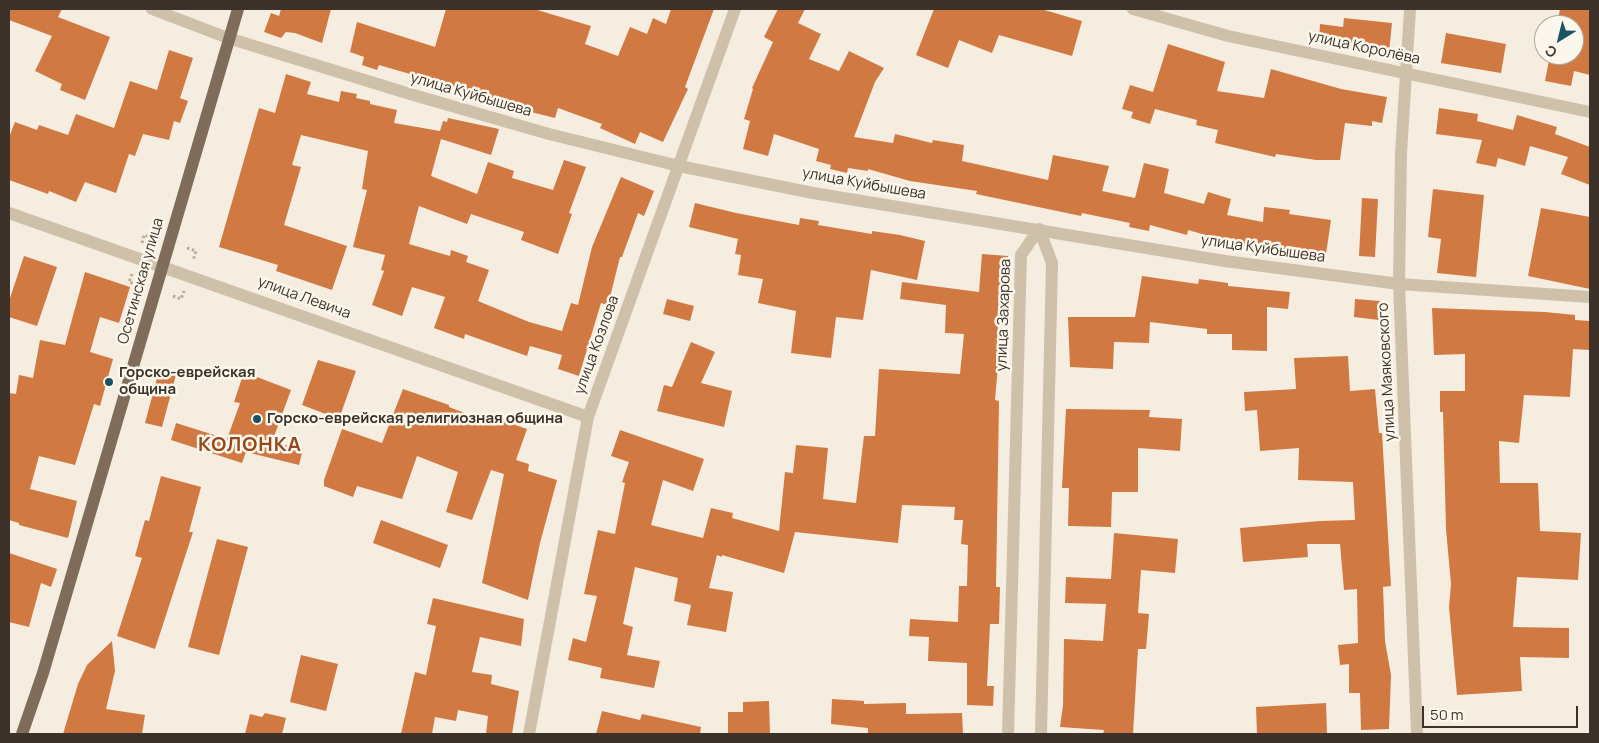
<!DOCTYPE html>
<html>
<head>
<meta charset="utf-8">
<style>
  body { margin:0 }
  #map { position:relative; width:1599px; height:743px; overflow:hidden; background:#f5eee0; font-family:Manrope,sans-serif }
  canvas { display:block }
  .frame { position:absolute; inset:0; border:10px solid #3c322a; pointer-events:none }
  .north { position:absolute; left:1534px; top:15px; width:50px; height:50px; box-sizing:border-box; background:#fcf7ed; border:1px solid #afa89f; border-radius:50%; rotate:216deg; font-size:14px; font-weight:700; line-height:20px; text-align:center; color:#3c322a }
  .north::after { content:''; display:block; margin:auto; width:18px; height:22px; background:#1b5362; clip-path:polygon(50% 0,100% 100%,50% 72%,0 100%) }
  .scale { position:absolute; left:1422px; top:706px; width:156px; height:22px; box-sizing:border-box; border:2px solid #3c322a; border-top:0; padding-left:6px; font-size:15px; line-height:18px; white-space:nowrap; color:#3c322a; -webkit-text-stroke:4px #fcf7ed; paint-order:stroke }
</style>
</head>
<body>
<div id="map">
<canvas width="1599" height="743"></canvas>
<div class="frame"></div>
<div class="north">С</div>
<div class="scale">50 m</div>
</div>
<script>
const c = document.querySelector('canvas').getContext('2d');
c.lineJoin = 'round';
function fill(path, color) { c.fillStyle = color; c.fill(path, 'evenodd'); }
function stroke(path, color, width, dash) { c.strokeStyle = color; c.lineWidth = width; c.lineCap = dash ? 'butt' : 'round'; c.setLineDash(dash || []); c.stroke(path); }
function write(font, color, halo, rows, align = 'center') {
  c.font = font + ' Manrope,sans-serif'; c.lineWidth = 5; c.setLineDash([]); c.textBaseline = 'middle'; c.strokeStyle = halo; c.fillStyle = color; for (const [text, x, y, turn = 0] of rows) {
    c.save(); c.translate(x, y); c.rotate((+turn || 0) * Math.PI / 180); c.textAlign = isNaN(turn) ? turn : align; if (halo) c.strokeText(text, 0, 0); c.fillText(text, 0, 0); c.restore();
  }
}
const building = new Path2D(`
  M9,9H62L58,17L110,37L85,100L60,90L62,84L35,71L52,36L9,20Z
  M281,9H331L322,43L295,33L286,32L281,38L264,32L271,13L279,16Z
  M446,9H534L591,26L585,44L618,56L630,27L647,34L653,18L666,24L671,9H714L685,87L688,89L663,142L640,132L635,144L600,128L602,124L558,108L555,118L507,106L506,109L456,94L458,88L379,65L377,70L362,65L364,57L350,52L357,22L435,47Z
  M778,9H805L798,23L821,34L809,59L839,71L849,51L884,68L875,82L854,137L893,143L895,134L932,143L933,140L964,145L962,161L1048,180L1053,155L1109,166L1102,191L1135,198L1144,163L1169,169L1164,193L1204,204L1208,192L1231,199L1227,215L1263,222L1264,207L1290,210L1289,214L1331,220L1326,254L1285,249L1248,247L1188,230L1187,235L1150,225L1149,231L1129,227L1130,223L1082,213L1081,216L976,194L977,191L910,181L868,169V171L848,168L847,173L830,169L831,165L816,161L819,149L774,134L768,156L743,149L750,121L744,119L753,89L752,88L773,42L764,37Z
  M934,9H1041L1082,21L1072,56L999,35L992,53L959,40L948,68L916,55Z
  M1560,9H1590V75L1574,71L1571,86L1545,81L1550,55H1574V25H1557Z
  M1344,18L1392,23L1389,53L1339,48L1340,43L1319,41L1320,24L1343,27Z
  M1446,33L1506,44L1501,73L1441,63Z
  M1168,44L1225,62L1217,91L1264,98L1271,69L1341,89L1387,97L1382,123L1372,121V126L1345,123L1340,160H1316L1276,154L1275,157L1215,143L1218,130L1196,125L1197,120L1155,109L1150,124L1131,118L1133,112L1122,109L1130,85L1153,92Z
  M169,50L193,58L180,98L188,101L180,123L174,121L169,140L143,134L135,156L129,154L116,193L85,182L76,202L49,191L48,194L9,180V137L15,122L37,130L39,125L68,135L76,114L114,128L130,81L157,90Z
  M286,74L311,82L307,94L339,102L341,91L357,94L356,98L370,101V104L397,110L394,123L440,131L443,121L447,122L448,118L499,129L491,155L441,139L431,176L477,194L488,162L514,171L512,178L553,190L564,160L586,167L569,213L572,214L558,254L521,240L524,232L471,214L467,224L419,206L409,244L450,256L451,250L468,256L466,262L489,270L478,301L529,322L562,331L571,303L578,305L592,247L621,177L654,191L644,216L638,213L622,257H620L608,305L601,303L579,376L558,369L562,355L530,346L527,356L465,334L464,339L434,328L445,297L412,287L402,316L372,305L384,271L381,270L385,255L353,247L367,190L362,189L368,151L301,135L292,165L301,167L284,225L347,246L332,290L276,271L278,265L219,247L259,108L275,113Z
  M1439,108L1478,114L1477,121L1513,130L1517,115L1557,127L1555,134L1590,147V185L1561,174L1568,157L1530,146L1525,166L1498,158L1496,167L1476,163L1482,140L1436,134Z
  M1433,189L1484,195L1476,277L1437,273L1441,239L1428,237Z
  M1362,198L1378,199L1375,257L1359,256Z
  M695,203L736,213L799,225L800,218L819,221L818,225L872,234V231L900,235L925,241L917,280L871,270L863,320L836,317L831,358L791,353L796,311L758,303L763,279L738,275L741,255L735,254L738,239L689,227Z
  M1541,208L1590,217V289L1528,276Z
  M982,254L1008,256L1006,292L999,291L997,354H999L995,400L999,401L996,587H1000L999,624H990L987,686H994L993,706L967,705V663L928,661L929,637L909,636L910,619L958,622L959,586H967L968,545L961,544L963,520H954L955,507L902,505L898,543L795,532L784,573L722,555V557L717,555L709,588L733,592L726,632L687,625L691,605L674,601L678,578L635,567L623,624L633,627L627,655L660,661L654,688L600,678L602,668L568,660L573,638L586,642L597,596L584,594L598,530L615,534L625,483L622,482L629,462L611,456L620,430L704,459L693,491L663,480L651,525L703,538L711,508L733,513L732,518L779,531L785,472L793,473L796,445L828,448L823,499L856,503L864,436H875L879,369L960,374L964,334L945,333L946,305L900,299L902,282L979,292Z
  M24,256L57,267L37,326L9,317V301Z
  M85,272L130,287L119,323L100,317L90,352L113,359L100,406L94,404L75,465L39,456L30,489L77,501L68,538L19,525V523L9,520V393L16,394L19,375L33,378L40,340L65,345Z
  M1142,276L1198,284L1199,279L1228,283V286L1290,292L1288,309L1267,307V351L1232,350V334H1207V329L1150,322L1149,343L1114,342L1113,369L1070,367L1068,317H1135Z
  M667,299L694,306L690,321L663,314Z
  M1355,299L1380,301L1379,320L1354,317Z
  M1432,308L1545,312L1575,315V320L1590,321V350L1573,349L1570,397L1524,395L1519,443L1499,441L1500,483H1538L1540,531L1581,533L1578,580L1517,577L1513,627L1569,628V658L1520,657L1522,691L1457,695L1449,607L1451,584L1446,529L1443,412H1440V391H1465V354L1434,355Z
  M691,342L715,352L701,383L732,391L724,427L657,411L664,385L672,387Z
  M1348,356L1350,391L1375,389L1379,433H1382L1391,586L1383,587L1385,641L1391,675L1389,729L1361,730L1360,693H1349V664L1340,665L1338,645L1358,643L1357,589L1344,590L1340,544H1307L1308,557L1243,562L1240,528L1320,521L1355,520L1353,482L1298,480L1299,448L1260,451L1257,410L1245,411L1244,392L1296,389L1294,358Z
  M318,360L356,371L339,419L302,405Z
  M160,367L177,371L162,427L145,423Z
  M244,372L291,390L272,442L303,449L299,465L246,452L242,463L171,440L176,423L227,439L240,403L234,402Z
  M403,389L449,405V407L483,420L485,414L527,429L516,460L529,464L528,471L557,480L540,543L528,600L482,583L504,474L491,470L472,520L446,512L458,472L417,456L402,499L357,486L353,497L324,486V480L342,429L382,443Z
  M1066,409L1150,410L1149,417L1182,419L1180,451L1138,448V492H1112L1111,527L1068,526L1069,488H1062Z
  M161,476L201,487L189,532H193L155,649L117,636L142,558L135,556L145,520L149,521Z
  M381,520L448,545L440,568L373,543Z
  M1114,533L1178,539L1175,573L1141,570L1138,613L1149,614L1146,649H1138L1133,734H1103L1104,730L1060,727L1063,705L1064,639L1103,641L1106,604L1065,603L1066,577L1111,579Z
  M217,539L248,547L219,655L188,647Z
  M9,553L57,569L51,587L41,583L29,627L9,622Z
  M433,598L524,619L521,646L480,637L472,672L492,675L491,684L519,691L512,734H486L488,716L458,710L456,721L435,717L432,734H401L415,672L426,675L436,626L427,624Z
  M112,641L115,671L106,709L145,715L142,734H63L78,684L87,665Z
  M301,655L338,664L326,711L290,702Z
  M832,699L864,701V704L906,703V714L962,713L963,734H868V728L831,724Z
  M769,701L770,734H728V712H743V702Z
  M1326,703L1327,734H1257L1256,707Z
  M602,711L640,720L642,714L701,727L700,734H596Z
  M265,713L286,718L282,734H245L250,714L262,717Z`);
const path = new Path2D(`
  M142,243L144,235L152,237
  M187,248L196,251L193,261
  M132,274L129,282L137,285
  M173,296L181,299L184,291`);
const minor = new Path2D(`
  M152,9L228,38L410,94L549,134L679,166L813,193L1225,261L1399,284L1590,297
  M1133,9L1228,36L1590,112
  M1410,9L1401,153L1399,284L1417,734
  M9,213L588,417
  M1039,229L1052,263L1041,734
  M529,734L588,417L735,9
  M1008,734L1021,255L1039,229`);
const major = new Path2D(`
  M22,734L43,673L238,9`);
const markers = [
  [109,382,5,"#1b5362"],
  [257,419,5,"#1b5362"]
];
const streetNames = [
  ["улица Королёва",1364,48,12],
  ["улица Куйбышева",471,95,16],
  ["улица Куйбышева",864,184,10],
  ["улица Куйбышева",1263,249,8],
  ["Осетинская улица",141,281,-74],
  ["улица Левича",304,298,20],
  ["улица Захарова",1004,315,-88],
  ["улица Козлова",597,345,-70],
  ["улица Маяковского",1387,372,-93]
];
const poiNames = [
  ["Горско-еврейская",119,373],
  ["община",119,390],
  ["Горско-еврейская религиозная община",267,419]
];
const districtNames = [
  ["КОЛОНКА",250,445]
];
fill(building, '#d07943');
stroke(path, '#bbaa94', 3, [2.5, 2.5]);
stroke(minor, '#cfc0aa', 12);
stroke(major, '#7f6c5a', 12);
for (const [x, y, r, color] of markers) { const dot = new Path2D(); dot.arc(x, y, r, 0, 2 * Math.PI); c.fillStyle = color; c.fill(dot); stroke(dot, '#fcf7ed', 2); }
write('15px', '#3c322a', '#fcf7ed', streetNames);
write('bold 15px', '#3c322a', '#fcf7ed', poiNames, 'left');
c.letterSpacing = '1px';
write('bold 20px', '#92491c', '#fcf7ed', districtNames);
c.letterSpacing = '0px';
</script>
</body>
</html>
